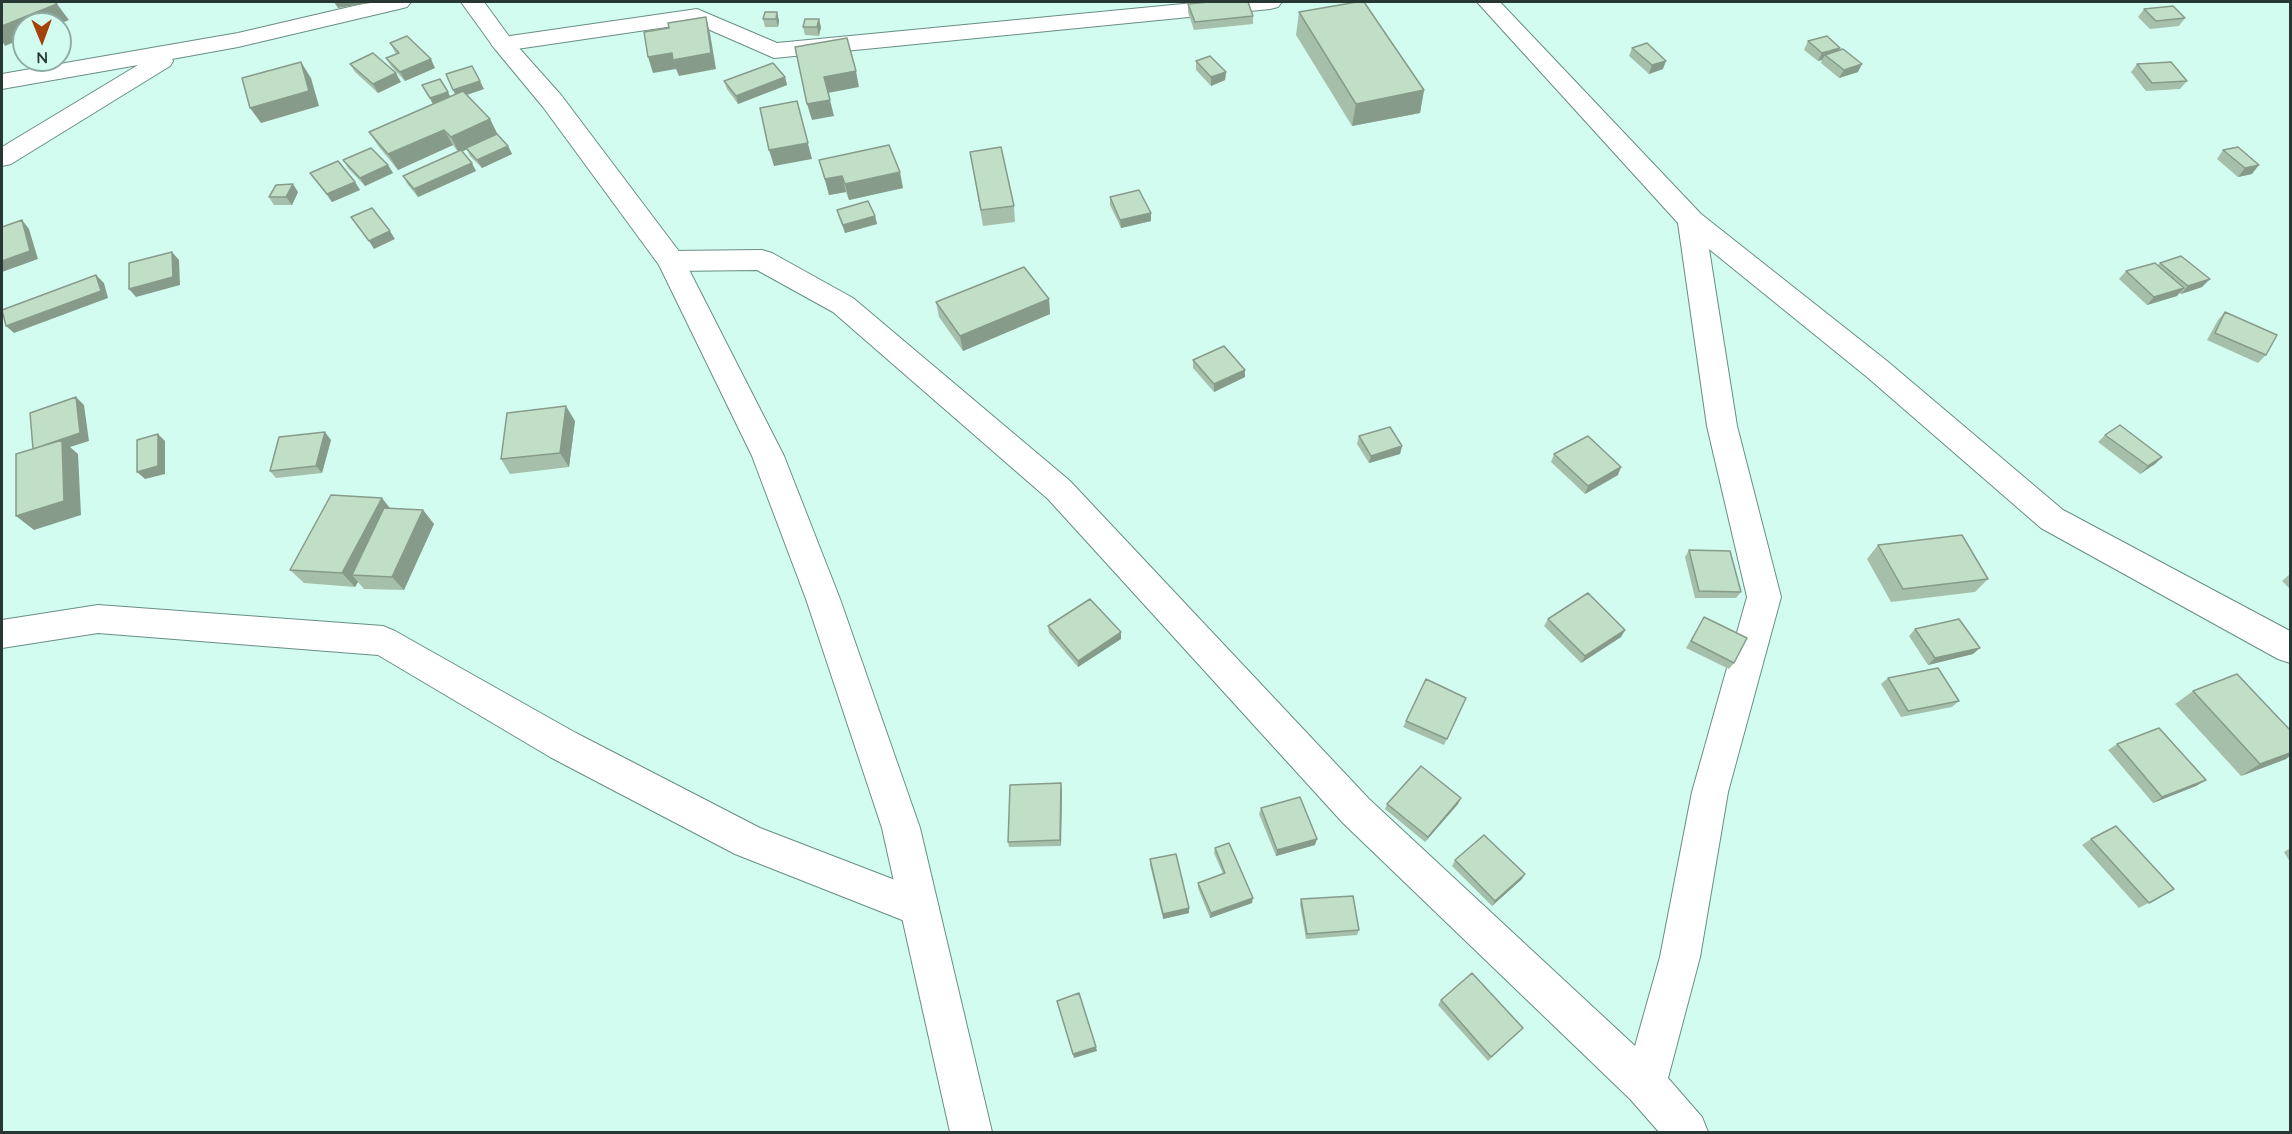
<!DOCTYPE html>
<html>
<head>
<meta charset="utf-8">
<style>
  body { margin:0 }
  #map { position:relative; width:2292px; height:1134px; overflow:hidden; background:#d3fcf1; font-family:Quicksand,sans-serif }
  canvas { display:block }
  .frame { position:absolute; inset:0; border:3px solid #273733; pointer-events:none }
  .north { position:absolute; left:12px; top:12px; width:60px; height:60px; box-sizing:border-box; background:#d3fcf1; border:2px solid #8eada5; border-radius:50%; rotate:179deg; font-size:16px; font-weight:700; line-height:24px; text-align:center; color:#273733 }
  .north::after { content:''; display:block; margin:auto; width:21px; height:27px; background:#a5420a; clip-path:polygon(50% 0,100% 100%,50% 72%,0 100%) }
</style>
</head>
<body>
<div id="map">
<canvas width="2292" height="1134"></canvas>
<div class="frame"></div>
<div class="north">N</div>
</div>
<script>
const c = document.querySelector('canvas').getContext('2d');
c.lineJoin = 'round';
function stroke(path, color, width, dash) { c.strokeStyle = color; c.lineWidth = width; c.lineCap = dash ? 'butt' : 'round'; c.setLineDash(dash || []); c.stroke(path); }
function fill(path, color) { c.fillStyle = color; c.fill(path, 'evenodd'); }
const minor = new Path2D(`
  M371,2H411L407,7L399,9L238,47L172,59L173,61L170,66L11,164L2,166V147L138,65L2,89V74L238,33Z
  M1204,2H1282L1278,7L1270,9L774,58L694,23L503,51L495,49L491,44L495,39L503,37L697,9L777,43Z
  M1477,2H1500L1701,214L1887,361L2063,510L2290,631V663L2278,659L2041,528L1867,377L1709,249L1737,426L1781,597L1728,792L1700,957L1668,1078L1702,1117L1708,1132H1659L1630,1099L1343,823L1048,499L833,312L757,270L671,271L661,268L657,261L661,254L671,251L762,250L772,253L853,298L1070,481L1369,799L1635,1046L1660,957L1692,792L1747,597L1707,426L1678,223Z
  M98,605L383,626L395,631L576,733L760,828L934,895L939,908L934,921L920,927L735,854L550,757L378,655L98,633L2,648V620Z`);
const primary = new Path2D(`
  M461,2H484L511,39L561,95L681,254L784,456L840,599L920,828L992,1132H950L882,828L806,599L752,456L659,265L543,107L495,49Z`);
const wall = new Path2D(`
  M755,2H772V3H756Z
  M1188,4L1253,16V24L1194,30L1188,12Z
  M2144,9L2185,18L2179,26L2150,29L2138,17Z
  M777,12L779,21L778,27H765L763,19Z
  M1299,12L1424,90L1420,113L1352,126L1296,35Z
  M803,27H821L819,36L805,35Z
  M1808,41L1840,48L1839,50L1858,72L1839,78L1821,63L1822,60L1818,61L1804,50Z
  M390,43L435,68L405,81L391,66L386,58L396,54Z
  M1632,48L1663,69L1649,74L1629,56Z
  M1196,61L1226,72L1225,80L1211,86L1196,70Z
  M350,64L401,82L378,93L355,72Z
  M2137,64L2187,81L2180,89L2146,91L2131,72Z
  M785,77L787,85L738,104L727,89L724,81Z
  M422,85L451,97L484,89L467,95L490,119L497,134L508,146L512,154L482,168L470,156L467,149L462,151L476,171L418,197L408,185L403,176L458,152L453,145L398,170L379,147L369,132L433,104Z
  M2223,150L2252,174L2238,177L2217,159Z
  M970,152L1014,206L1015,222L983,226Z
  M343,160L388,165L393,173L365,186L348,168Z
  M819,160L903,188L849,200L846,192L829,195Z
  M310,173L355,182L360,190L332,202Z
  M298,192L292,205H274L269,197Z
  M1110,197L1151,221L1121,228L1110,205Z
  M837,210L875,216L877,224L845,233L839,218Z
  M2160,263L2210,279L2202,287L2181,294L2179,293L2177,296L2147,305L2119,279L2126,271L2158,265Z
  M1049,299L1050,314L963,351L939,317L936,302Z
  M2225,312L2266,355L2258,363L2207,340L2218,320Z
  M1193,360L1245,377L1214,392L1193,368Z
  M575,421L569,467L510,474L501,459Z
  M2105,435L2162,457L2155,464L2140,474L2098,442Z
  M1359,436L1402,446L1400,454L1369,463L1357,444Z
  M331,440L322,473L276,478L270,471Z
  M1554,454L1618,475L1585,494L1551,462Z
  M390,508L423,510L434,524L404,590L364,589L358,582L355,587L304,583L290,570Z
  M1878,545L1988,579L1975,592L1891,602L1867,559Z
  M1689,550L1741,592L1736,598H1695L1685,557Z
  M2290,574V589L2282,581Z
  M1704,617L1734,663L1729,669L1686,648Z
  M1548,619L1625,630L1621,637L1581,663L1544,626Z
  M1048,626L1121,632V639L1078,667L1049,633Z
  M1915,629L1973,654L1928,665L1909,636Z
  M1888,678L1959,701L1952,707L1901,717L1881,684Z
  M2193,691L2286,759L2241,776L2175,704Z
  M1466,698L1444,745L1403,727L1406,721Z
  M2117,744L2206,780L2196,786L2153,803L2108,750Z
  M1062,789L1061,846L1009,847L1008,842Z
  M1387,804H1458L1425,842L1385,809Z
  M1261,808L1315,845L1276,856L1259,814Z
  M2091,839L2174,889L2139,908L2082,845Z
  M1215,848L1252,903L1210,918L1198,888V883L1223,874L1214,853Z
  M2290,848V862L2284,852Z
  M1150,859L1189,908V913L1163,919L1150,865Z
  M1455,860L1525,874L1522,879L1492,906L1452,866Z
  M1301,899L1359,930L1357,935L1306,939L1300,904Z
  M1441,1000L1523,1028L1488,1061L1438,1005Z`);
const shadedWall = new Path2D(`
  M334,2H377L338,8Z
  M57,4L69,20L59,24H24V38L5,46L2,41V26Z
  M777,12L779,21L778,27L776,19Z
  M706,17L710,33L716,69L679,76L676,69L653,73L648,57Z
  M819,19L821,27L819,36L817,27Z
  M1840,48L1836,56L1825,55L1822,60L1818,61L1822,53Z
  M431,59L435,68L405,81L400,72Z
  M1666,61L1663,69L1649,74L1652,65Z
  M301,62L311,78L319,106L261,123L250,108Z
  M1862,64L1858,72L1839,78L1844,70Z
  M856,71L859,87L828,93L824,77Z
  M1226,72L1225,80L1211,86V77Z
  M396,73L401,82L378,93L373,84Z
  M785,77L787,85L738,104L736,96Z
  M480,81L484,89L457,98L453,90Z
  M1424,90L1420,113L1352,126L1356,104Z
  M448,92L452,100L434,106L430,98Z
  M830,100L834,116L812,120L807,104Z
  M801,117L812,159L774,166L769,150Z
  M490,119L498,135L459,153L451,137Z
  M444,130L453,145L398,170L388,154Z
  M508,146L512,154L482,168L477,160Z
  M472,163L476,171L418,197L414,189Z
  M388,165L393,173L365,186L360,178Z
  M2259,165L2252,174L2238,177L2245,168Z
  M900,172L903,188L849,200L845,184Z
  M842,176L846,192L829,195L825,179Z
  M355,182L360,190L332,202L327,194Z
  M293,184L298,192L292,205L286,197Z
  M1151,213V221L1121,228L1120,220Z
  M875,216L877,224L845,233L843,225Z
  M22,220L29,229L38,259L2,272V261Z
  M390,231L395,239L374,249L369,241Z
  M172,252L179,260L180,285L136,297L129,289Z
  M96,275L104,283L108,298L14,333L6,326Z
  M2210,279L2202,287L2181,294L2188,286Z
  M2184,288L2177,296L2147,305L2154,297Z
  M1049,299L1050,314L963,351L960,336Z
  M1245,370V377L1214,392V384Z
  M76,397L84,405L89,441L70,447L78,454L81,515L34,530L16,516L34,450Z
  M566,406L575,421L569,467L560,453Z
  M325,432L331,440L322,473L316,466Z
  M158,434L165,441V474L145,479L137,472Z
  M1402,446L1400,454L1369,463L1371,456Z
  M2162,457L2155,464L2140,474L2148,466Z
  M1621,467L1618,475L1585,494L1588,486Z
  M382,498L393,512L352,575L358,582L355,587L342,573Z
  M423,510L434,524L404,590L392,577Z
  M1625,630L1621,637L1581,663L1585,656Z
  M1121,632V639L1078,667V661Z
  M1980,648L1973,654L1928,665L1935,658Z
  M2290,753V756L2286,759L2241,776L2260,764Z
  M2206,780L2196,786L2153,803L2162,797Z
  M1061,783L1062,789L1061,846L1060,840Z
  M1461,798L1458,804L1425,842L1428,837Z
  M1317,839L1315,845L1276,856L1277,850Z
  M1525,874L1522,879L1492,906L1495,901Z
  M1253,898L1252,903L1210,918L1211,913Z
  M1189,908V913L1163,919V914Z
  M1096,1047L1097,1051L1074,1058L1073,1054Z`);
const building = new Path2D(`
  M2,2H54L57,4L2,26Z
  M1209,2H1248L1253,16L1195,22L1188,4Z
  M1357,2H1364L1424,90L1356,104L1299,12Z
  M2173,6L2185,18L2156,21L2144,9Z
  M765,12H777L776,19H763Z
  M706,17L711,53L673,60L672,53L648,57L644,32L669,28L668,23Z
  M805,19H819L817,27H803Z
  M407,36L431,59L400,72L386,58L399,53L390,43Z
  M1827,36L1840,48L1822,53L1808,41Z
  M847,38L856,71L824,77L830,100L807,104L795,47Z
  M1647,43L1666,61L1652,65L1632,48Z
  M1843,49L1862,64L1844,70L1825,55Z
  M373,53L396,73L373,84L350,64Z
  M1210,56L1226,72L1211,77L1196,61Z
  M301,62L309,91L250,108L242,78Z
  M2171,62L2187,81L2152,83L2137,64Z
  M773,63L785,77L736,96L724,81Z
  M472,66L480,81L453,90L446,74Z
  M440,79L448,92L430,98L422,85Z
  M463,91L490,119L451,137L444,130L388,154L369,132Z
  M797,101L808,143L769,150L760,108Z
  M497,134L508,146L477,160L466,148Z
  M889,145L900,172L845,184L842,176L825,179L819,160Z
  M1001,147L1014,206L981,210L970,152Z
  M2238,147L2259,165L2245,168L2223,150Z
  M371,148L388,165L360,178L343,160Z
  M461,150L472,163L414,189L403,176Z
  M338,161L355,182L327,194L310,173Z
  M293,184L286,197H269L276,185Z
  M1139,190L1151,213L1120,220L1110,197Z
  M868,201L875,216L843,225L837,210Z
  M372,208L390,231L369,241L351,217Z
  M22,220L30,251L2,261V227Z
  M172,252L173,277L129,289V263Z
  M2181,256L2210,279L2188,286L2160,263Z
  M2155,263L2184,288L2154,297L2126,271Z
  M1024,267L1049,299L960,336L936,302Z
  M96,275L101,291L6,326L2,310Z
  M2225,312L2277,335L2266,355L2215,333Z
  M1224,346L1245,370L1214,384L1193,360Z
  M76,397L80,433L33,449L30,413Z
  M566,406L560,453L501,459L507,413Z
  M2120,425L2162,457L2148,466L2105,435Z
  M1390,427L1402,446L1371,456L1359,436Z
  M325,432L316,466L270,471L279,437Z
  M158,434V466L137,472V440Z
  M1588,436L1621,467L1588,486L1554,454Z
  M62,440L64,501L16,516V454Z
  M331,495L382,498L342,573L290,570Z
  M384,508L423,510L392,577L352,575Z
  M1962,535L1988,579L1903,589L1878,545Z
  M1689,550L1730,551L1741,592L1699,591Z
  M1588,593L1625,630L1585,656L1548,619Z
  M1090,599L1121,632L1078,661L1048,626Z
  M1704,617L1747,638L1734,663L1691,641Z
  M1959,619L1980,648L1935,658L1915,629Z
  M1938,668L1959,701L1908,711L1888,678Z
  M2237,674L2290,730V753L2260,764L2193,691Z
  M1426,679L1466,698L1447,739L1406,721Z
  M2159,728L2206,780L2162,797L2117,744Z
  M1421,766L1461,798L1428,837L1387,804Z
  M1061,783L1060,840L1008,842L1010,785Z
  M1300,797L1317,839L1277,850L1261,808Z
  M2116,826L2174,889L2149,903L2091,839Z
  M1484,835L1525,874L1495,901L1455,860Z
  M1229,843L1253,898L1211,913L1198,883L1225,873L1215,848Z
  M1176,854L1189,908L1163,914L1150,859Z
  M1353,896L1359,930L1307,934L1301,899Z
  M1472,973L1523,1028L1491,1057L1441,1000Z
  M1079,993L1096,1047L1073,1054L1057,1001Z`);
stroke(minor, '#688e85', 2);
stroke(primary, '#688e85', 2);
fill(minor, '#fff');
fill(primary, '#fff');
fill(wall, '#a6bfaa');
fill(shadedWall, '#879b8b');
fill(building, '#c1dec6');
stroke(building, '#879b8b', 1.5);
</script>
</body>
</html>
